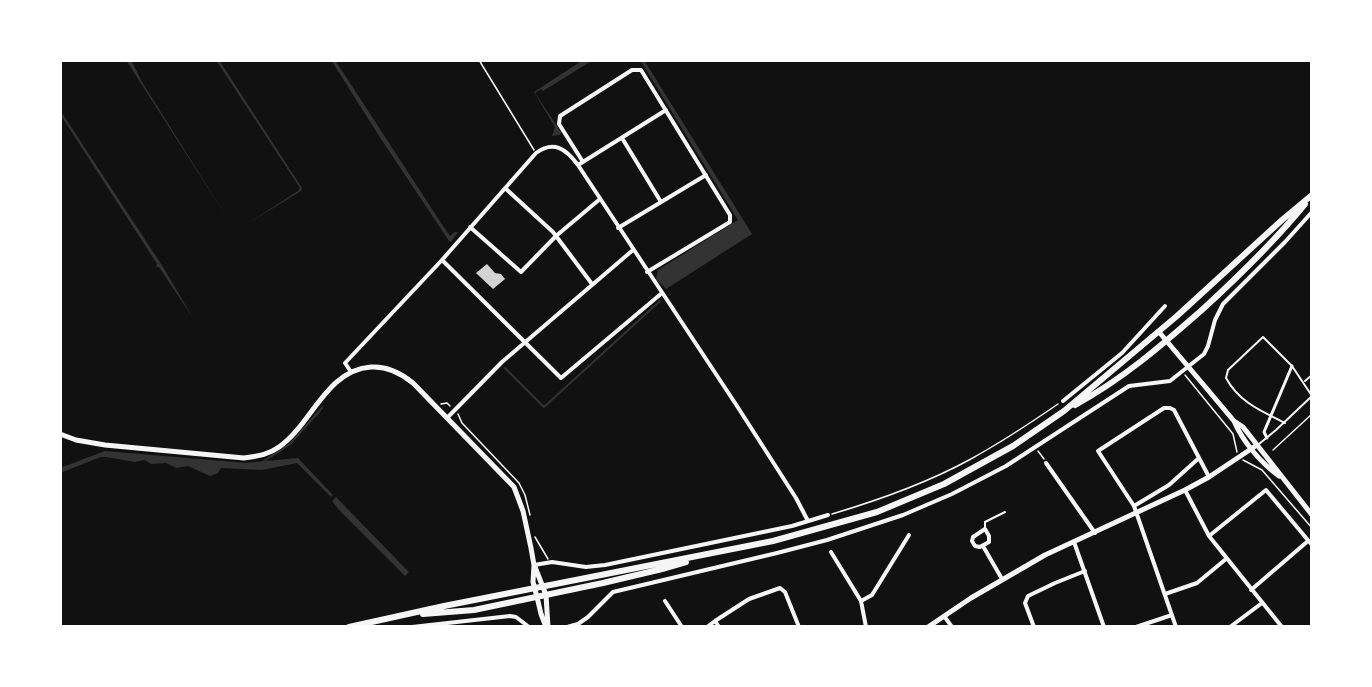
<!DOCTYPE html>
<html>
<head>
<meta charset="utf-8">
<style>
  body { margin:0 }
  #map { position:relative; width:1372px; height:687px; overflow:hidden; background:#111; font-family:"PT Sans Narrow",sans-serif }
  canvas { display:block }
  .frame { position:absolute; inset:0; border:62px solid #fff; pointer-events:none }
</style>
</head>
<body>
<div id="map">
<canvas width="1372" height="687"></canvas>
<div class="frame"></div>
</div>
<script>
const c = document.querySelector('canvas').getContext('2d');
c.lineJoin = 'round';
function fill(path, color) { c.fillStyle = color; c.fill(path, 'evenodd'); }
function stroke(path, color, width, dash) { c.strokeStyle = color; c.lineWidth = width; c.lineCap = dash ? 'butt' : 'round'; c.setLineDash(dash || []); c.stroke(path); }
const water = new Path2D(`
  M126,60H131L142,82L229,221Z
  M216,60H219L302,188L301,191L247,224L298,191L300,188Z
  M331,60H335L445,229L450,236L455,232H458L451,242L449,241L381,139Z
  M583,60H593L543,91L541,89L535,93L561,132L560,135L552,136L555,127L534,92Z
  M640,60H644L752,234L666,289L656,279L658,270L738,220Z
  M60,110L163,267L193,318L159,267H156L157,264L60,114Z
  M105,451L246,463L298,458L333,495L331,497L297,463L262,470L221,468L218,473L210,476L188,466L176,468L166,463L151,464L144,460L135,462L106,457H101L60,473V468Z
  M336,497L403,566L409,572L405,576L339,510L332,501Z`);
const stream = new Path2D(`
  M505,368L544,407L660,301
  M261,463L290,444L322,408`);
const building = new Path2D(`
  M487,264L495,273L501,274L505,279L493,289L476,273Z`);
const path = new Path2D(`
  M479,60L534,150
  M1185,375L1229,429L1233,434L1237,452
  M441,404L447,403L450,406
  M458,414L462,423L519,483L525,495L530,515
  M1273,450L1312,414
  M1038,451L1044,459
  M1243,460L1262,470L1312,528
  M832,514C879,500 925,484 969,460C1000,443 1029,424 1058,404
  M535,537L548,559`);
const service = new Path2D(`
  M1305,381L1312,375
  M1285,423C1261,411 1239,402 1226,378L1228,370L1263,337L1292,366L1312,396
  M1259,444L1276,430L1312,396
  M985,529V522L1005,512`);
const pedestrian = new Path2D(`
  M1267,438L1264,432L1292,366`);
const minor = new Path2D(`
  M622,138L661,202
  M583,162L559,124L560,116L632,70H641L730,215V222L647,272
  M578,165L666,110
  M505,188L553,232L592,284
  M470,227L521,272L556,236L600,199
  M618,228L706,175
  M442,260L561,378L662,293
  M351,372L345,363L442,260L536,153C554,140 566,149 578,165L737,406L796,498L808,521
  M1063,401L1122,353L1165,306
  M448,417L502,362L633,250
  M1046,463L1095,533
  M1185,490L1209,536L1282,627
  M1134,506L1169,485L1199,458
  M985,529L989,536V542L980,547L975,546L972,541L973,537Z
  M1209,536L1266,490L1312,545
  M1074,542L1104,627
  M983,546L1002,579
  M831,552L861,601
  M534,565L552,562L586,567L605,565L792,526L828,515
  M1251,590L1308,541
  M1165,594L1197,583L1226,559
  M665,601L682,627
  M944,616L952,627
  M412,627L510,616L516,617L529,627
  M567,627L578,624L588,617L613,592L777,553L827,540L903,515L952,494L1006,466L1129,386L1170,381L1204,354L1208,346L1215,320L1223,304L1285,242L1312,212
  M707,627L715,621
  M719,627L715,621L749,599L780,588L785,592L799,627
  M866,627L861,601L872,595L909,535
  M1034,627L1025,603L1028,596L1055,583L1085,571
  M1136,627L1172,615
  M1176,627L1134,506L1098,451L1164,408H1170L1174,410L1209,477
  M1230,627L1262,603`);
const tertiary = new Path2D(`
  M1159,332L1234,421L1243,427L1312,515
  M1234,421C1243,442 1261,463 1279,476
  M546,595L548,627
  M537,597L541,614L546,627
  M928,627L971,598L1045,555L1185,490L1209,477L1257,445`);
const secondary = new Path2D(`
  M60,434L76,440L105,445L244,458C257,456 268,455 279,447C312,424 326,370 371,367C388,366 401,373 413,383L514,487L523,511L531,548L534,565L533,582L537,597
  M535,567L546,595`);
const primary = new Path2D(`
  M1075,405C1123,379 1162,345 1203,309C1239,276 1274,242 1305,204
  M423,614L474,610L603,583L662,569L686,562
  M349,627L444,606L773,541L877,512L944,484L1013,446L1064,411L1177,316L1282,220L1312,195`);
fill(water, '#333');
stroke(stream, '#333', 2);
fill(building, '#d3d3d3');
stroke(path, '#f5f5f5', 1.5);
stroke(service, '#f5f5f5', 2);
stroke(pedestrian, '#f5f5f5', 3);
stroke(minor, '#f5f5f5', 4);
stroke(tertiary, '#f5f5f5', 5);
stroke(secondary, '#f5f5f5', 5);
stroke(primary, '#f5f5f5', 6);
</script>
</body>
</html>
